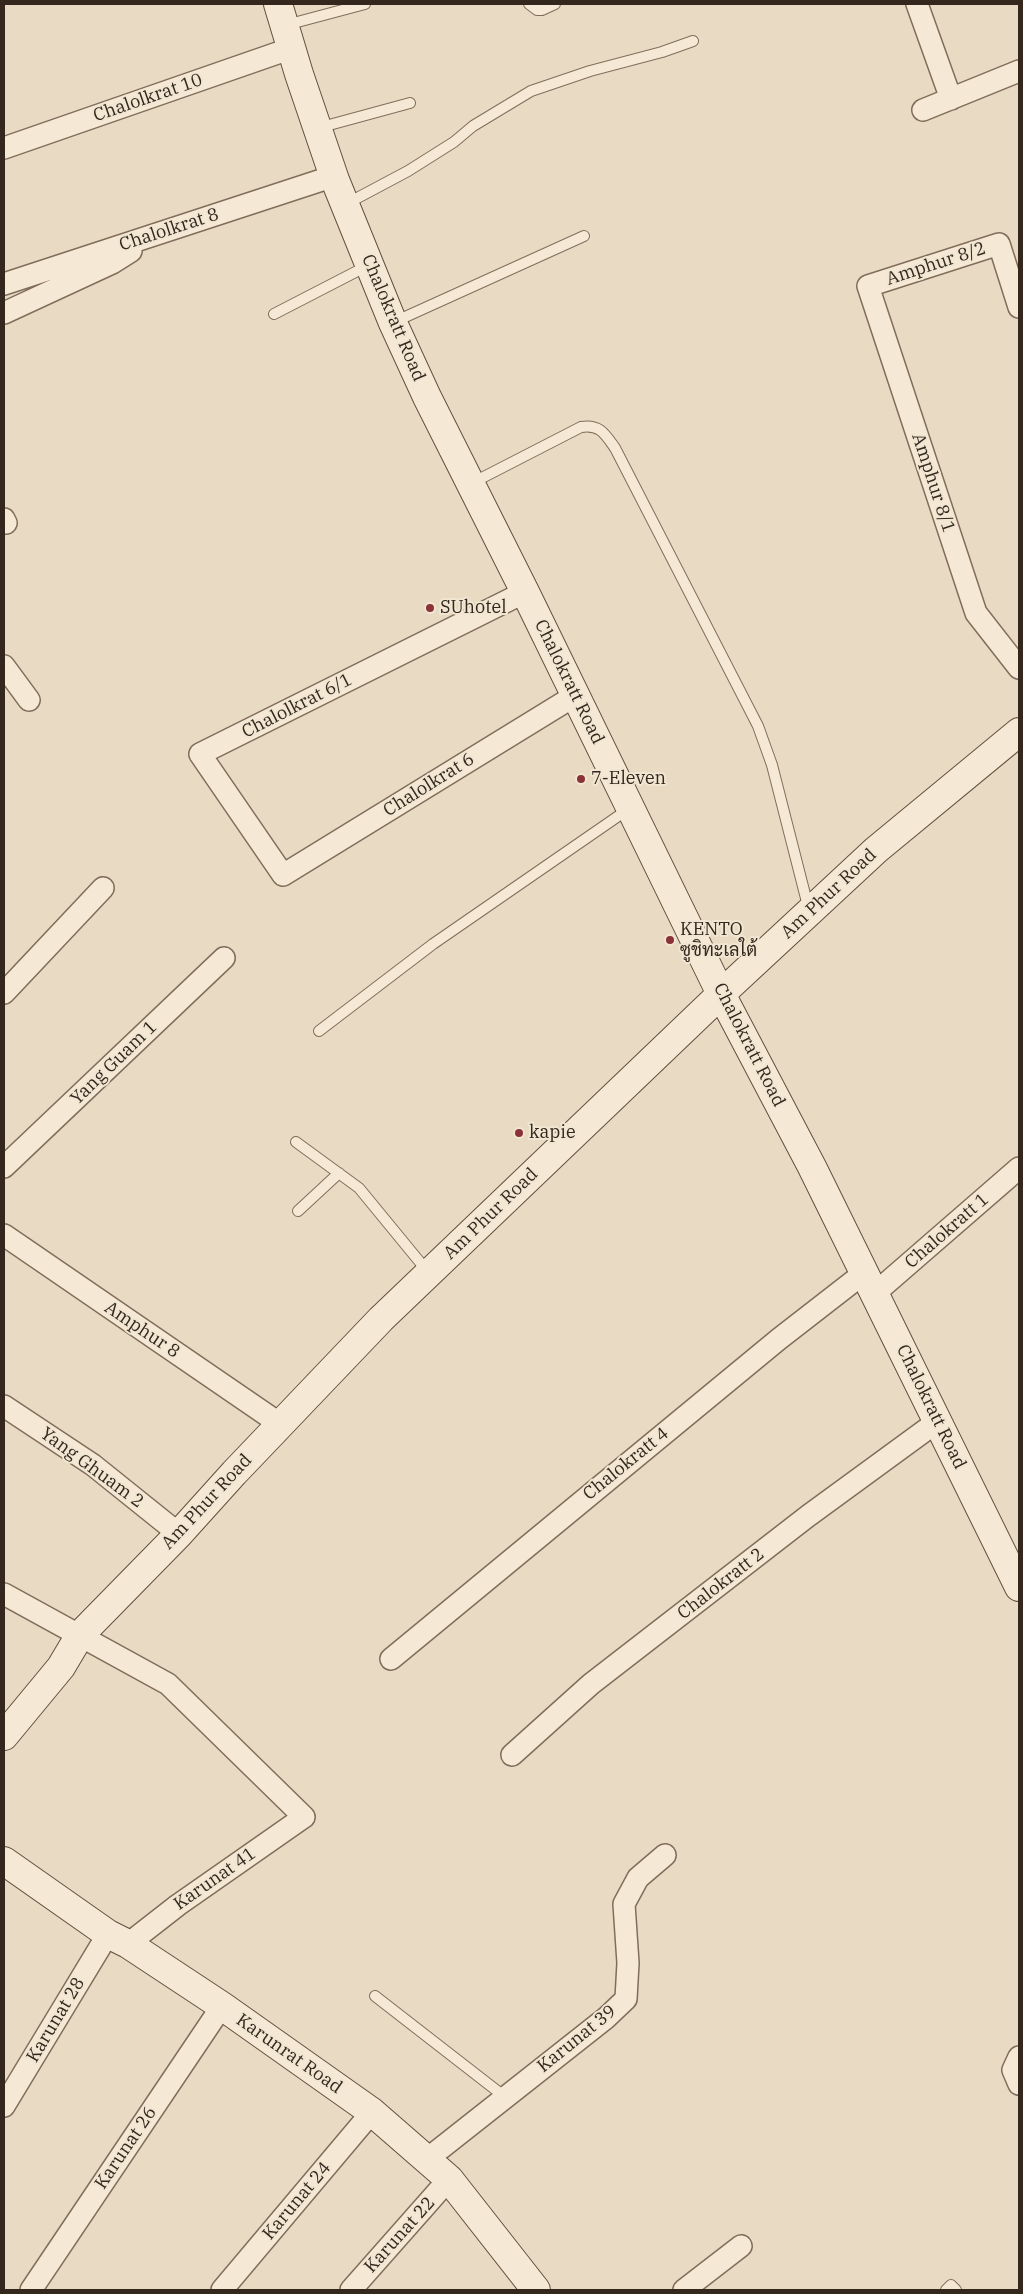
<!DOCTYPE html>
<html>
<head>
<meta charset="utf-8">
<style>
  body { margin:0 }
  #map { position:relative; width:1023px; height:2294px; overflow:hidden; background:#e9dbc3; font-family:"IBM Plex Serif",serif }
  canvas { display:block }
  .frame { position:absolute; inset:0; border:5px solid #33271e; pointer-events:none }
</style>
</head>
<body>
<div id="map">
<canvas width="1023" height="2294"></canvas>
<div class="frame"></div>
</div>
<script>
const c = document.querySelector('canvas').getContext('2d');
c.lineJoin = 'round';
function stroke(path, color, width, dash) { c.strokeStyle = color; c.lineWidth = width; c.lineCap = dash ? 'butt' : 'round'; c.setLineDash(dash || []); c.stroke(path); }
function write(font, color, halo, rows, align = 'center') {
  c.font = font + ' "IBM Plex Serif",Sarabun,serif'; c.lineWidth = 4; c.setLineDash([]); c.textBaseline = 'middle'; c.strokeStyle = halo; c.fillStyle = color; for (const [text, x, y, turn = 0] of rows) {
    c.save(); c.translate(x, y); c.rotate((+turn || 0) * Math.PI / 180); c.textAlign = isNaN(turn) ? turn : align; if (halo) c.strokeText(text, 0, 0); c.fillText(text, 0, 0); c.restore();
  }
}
const lane = new Path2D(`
  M529,4L537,10H542L555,4
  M286,25L365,4
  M318,128L410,103
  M346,204L408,171L454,142L473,126L531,91L590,71L662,52L693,41
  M274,314L369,265
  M394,322L584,236
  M472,483L581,427C600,424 605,434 615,448L758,726L772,765L809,910
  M319,1031L433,944L630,808
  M296,1142L359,1188L428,1272
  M298,1211L339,1173
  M375,1996L505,2097
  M946,2290L951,2285L956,2290`);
const street = new Path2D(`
  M917,4L951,99
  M923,110L1019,71
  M4,148L292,48
  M4,284L334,176
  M1019,307L999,244L868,286L976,613L1019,668
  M4,313L112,263L131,251
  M4,519L6,523
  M525,592L200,754L283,875L576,695
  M4,666L29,700
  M4,993L103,888
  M4,1167L224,958
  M4,1235L280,1424
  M874,1294L1019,1168
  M4,1406L93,1465L179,1534
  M4,1594L168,1684L304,1817L178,1905L128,1944
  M391,1659L779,1339L864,1273
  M512,1755L591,1684L808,1516L938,1421
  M1019,2057L1013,2070L1019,2084
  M4,2106L108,1934
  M426,2160L606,2018L626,1999L628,1963L624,1904L638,1878L665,1855
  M31,2290L222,2006
  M222,2290L372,2112
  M351,2290L449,2179
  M684,2290L741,2246`);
const secondary = new Path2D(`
  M278,4L299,74L335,180L393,323L427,397L525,592L721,994L812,1167L1019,1587
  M4,1736L61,1667L80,1635L179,1534L234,1473L381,1319L721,994L876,850L1019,732
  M4,1861L108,1934L128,1944L222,2006L372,2112L449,2179L536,2290`);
const markers = [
  [430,608,5,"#8a3237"],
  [581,779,5,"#8a3237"],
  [670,940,5,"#8a3237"],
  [519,1133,5,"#8a3237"]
];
const streetNames = [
  ["Chalolkrat 10",148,98,-19],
  ["Chalolkrat 8",169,230,-18],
  ["Amphur 8/2",936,264,-18],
  ["Chalokratt Road",393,318,67],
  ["Amphur 8/1",933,483,72],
  ["Chalokratt Road",569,682,64],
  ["Chalolkrat 6/1",297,706,-27],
  ["Chalolkrat 6",429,785,-32],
  ["Am Phur Road",829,894,-43],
  ["Chalokratt Road",749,1045,63],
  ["Yang Guam 1",114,1063,-44],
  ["Am Phur Road",491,1214,-44],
  ["Chalokratt 1",947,1231,-41],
  ["Amphur 8",142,1330,34],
  ["Chalokratt Road",931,1407,64],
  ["Chalokratt 4",626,1464,-39],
  ["Yang Ghuam 2",92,1468,36],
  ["Am Phur Road",207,1502,-47],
  ["Chalokratt 2",721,1584,-38],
  ["Karunat 41",215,1879,-35],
  ["Karunat 28",56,2020,-59],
  ["Karunat 39",577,2039,-39],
  ["Karunrat Road",289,2054,35],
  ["Karunat 26",126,2148,-56],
  ["Karunat 24",297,2201,-50],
  ["Karunat 22",400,2235,-48]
];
const poiNames = [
  ["SUhotel",440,608],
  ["7-Eleven",591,779],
  ["KENTO",680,930],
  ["ซูชิทะเลใต้",680,951],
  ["kapie",529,1133]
];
stroke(lane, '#816d5b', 12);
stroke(street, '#816d5b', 24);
stroke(secondary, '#634f3f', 30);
stroke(lane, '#f5e9d5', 10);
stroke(street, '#f5e9d5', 21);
stroke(secondary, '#f5e9d5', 28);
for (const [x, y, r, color] of markers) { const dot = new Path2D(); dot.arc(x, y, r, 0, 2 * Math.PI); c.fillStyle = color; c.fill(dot); stroke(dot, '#f1e6d1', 2); }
write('18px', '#33271e', '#f1e6d1', streetNames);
write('18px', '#33271e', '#f1e6d1', poiNames, 'left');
</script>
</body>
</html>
